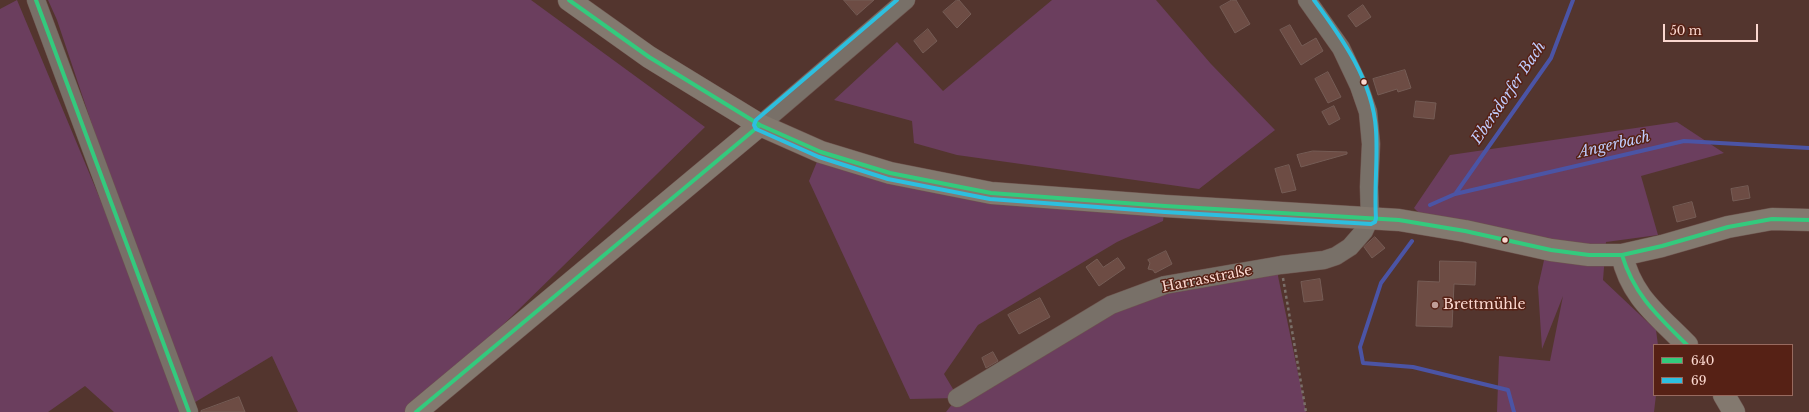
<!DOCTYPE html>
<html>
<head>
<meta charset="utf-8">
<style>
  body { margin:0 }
  #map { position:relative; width:1809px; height:412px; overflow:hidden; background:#53352e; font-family:"Libre Baskerville",serif }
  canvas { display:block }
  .legend { position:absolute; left:1653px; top:344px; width:140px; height:52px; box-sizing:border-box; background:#562115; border:1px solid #986a5f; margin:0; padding:5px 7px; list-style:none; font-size:12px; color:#fad7cf }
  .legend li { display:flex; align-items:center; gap:8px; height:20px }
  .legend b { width:20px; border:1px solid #986a5f }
  .scale { position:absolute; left:1663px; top:24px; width:95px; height:18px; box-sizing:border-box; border:2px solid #fad7cf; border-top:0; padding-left:5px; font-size:12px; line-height:14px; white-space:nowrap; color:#fad7cf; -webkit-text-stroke:3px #562115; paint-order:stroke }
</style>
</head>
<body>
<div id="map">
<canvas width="1809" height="412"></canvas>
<ul class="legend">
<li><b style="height:5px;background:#33ca7d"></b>640</li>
<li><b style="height:5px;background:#2dbfdf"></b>69</li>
</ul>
<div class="scale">50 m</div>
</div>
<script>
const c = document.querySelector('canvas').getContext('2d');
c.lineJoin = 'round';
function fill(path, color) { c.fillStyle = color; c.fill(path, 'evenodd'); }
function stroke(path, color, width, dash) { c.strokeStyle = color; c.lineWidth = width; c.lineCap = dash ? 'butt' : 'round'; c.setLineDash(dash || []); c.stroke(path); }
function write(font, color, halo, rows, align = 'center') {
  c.font = font + ' "Libre Baskerville",serif'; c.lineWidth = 3; c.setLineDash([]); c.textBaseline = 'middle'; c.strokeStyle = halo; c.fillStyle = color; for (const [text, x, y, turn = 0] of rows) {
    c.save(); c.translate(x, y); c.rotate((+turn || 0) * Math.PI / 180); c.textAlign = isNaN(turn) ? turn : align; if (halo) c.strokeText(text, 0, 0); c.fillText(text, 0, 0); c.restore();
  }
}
const green = new Path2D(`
  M17,0L184,400L57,20L48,0H531L705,127L414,412H298L272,356L187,407L189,412H114L85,386L48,412H0V9Z
  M1052,0H1156L1211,64L1275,130L1199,189L957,155L914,143L912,121L834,100L897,42L943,91Z
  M1677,122L1724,153L1641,176L1658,235L1606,242L1603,280L1656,330L1658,345H1654V395H1656L1654,412H1497L1499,356L1550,361L1563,296L1542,349L1538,287L1549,238L1425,219L1414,208L1450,155Z
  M821,152L890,173L1165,206L1163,221L1117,242L978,325L944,374L956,394L1111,305L1281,265L1278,276L1306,412H946L957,398L910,399L809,181Z`);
const stream = new Path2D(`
  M1456,193L1551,58L1573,0
  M1430,205L1455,194L1684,141L1809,148
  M1412,241L1381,283L1360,347L1363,363L1413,367L1508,390L1514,412`);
const building = new Path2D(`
  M844,0H874L857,15Z
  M957,0H959L971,14L957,28L943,12Z
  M1232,0H1236L1250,24L1235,33L1220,7Z
  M1363,5L1371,17L1356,27L1348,16Z
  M1290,25L1302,46L1316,38L1323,51L1301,65L1280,30Z
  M928,29L937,41L923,53L914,41Z
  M1405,70L1411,88L1398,92L1397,89L1378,95L1373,79Z
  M1328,72L1341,97L1328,103L1315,79Z
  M1416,101L1436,103L1434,119L1414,117Z
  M1334,106L1340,119L1329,125L1322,112Z
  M1313,151L1347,152V154L1301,167L1297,155Z
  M1289,165L1296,190L1282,193L1275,169Z
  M1748,186L1750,198L1733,201L1731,189Z
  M1692,202L1696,217L1677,222L1673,207Z
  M1375,237L1385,248L1372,258L1364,247Z
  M1166,251L1172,264L1155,273L1153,270L1148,269L1150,263L1148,260Z
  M1118,258L1125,268L1099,286L1086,267L1097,259L1103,267Z
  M1440,261L1476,262L1475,285L1454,284L1452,327L1416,326L1418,281L1439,282Z
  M1320,279L1323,300L1304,302L1301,282Z
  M1040,298L1050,317L1019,334L1008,315Z
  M993,352L998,361L986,368L982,358Z
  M239,397L245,412H201V411Z`);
const path = new Path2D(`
  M1283,278L1306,412`);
const minor = new Path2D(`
  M36,0L189,412
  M760,125L906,0
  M957,398L1111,305L1165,285L1281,265L1324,260L1336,256L1350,247L1364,231L1370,218L1369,187L1371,144L1368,112L1359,86L1341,48L1307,0`);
const major = new Path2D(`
  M569,0L649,57L760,125L821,152L890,173L991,193L1165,206L1399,220L1465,231L1551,250L1589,255H1622L1662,246L1728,227L1772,219L1809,220
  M1622,255C1631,297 1659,316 1687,345
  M1724,395L1734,412
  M416,412L760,125`);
const bus1 = new Path2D(`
  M36,0L189,412
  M569,0L649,57L760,125L821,152L890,173L991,193L1165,206L1399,220L1465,231L1551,250L1589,255H1622L1662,246L1728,227L1772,219L1809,220
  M1622,255C1634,295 1658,316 1687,345
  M416,412L760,125`);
const bus2 = new Path2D(`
  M897,0L756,120L754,125L756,129L819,157L888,179L990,199L1165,212L1371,224L1375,222L1376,218C1374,189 1378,159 1376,130C1373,81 1342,38 1314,0`);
const markers = [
  [1364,82,3.5,"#fad7cf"],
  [1505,240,3.5,"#fad7cf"],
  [1435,305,4,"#c09e97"]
];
const streetNames = [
  ["Harrasstraße",1207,279,-11]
];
const poiNames = [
  ["Brettmühle",1443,305]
];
const waterNames = [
  ["Ebersdorfer Bach",1509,93,-56],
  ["Angerbach",1614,145,-13]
];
fill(green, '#6b3e5e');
stroke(stream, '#4b54a5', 4);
fill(building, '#6d4c44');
stroke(building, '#755c55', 1);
stroke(minor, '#6e544e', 19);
stroke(major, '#6e544e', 23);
stroke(path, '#7a6f69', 2.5, [3, 3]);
stroke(minor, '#787068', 18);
stroke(major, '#83796f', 22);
stroke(bus1, '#33ca7d', 4);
stroke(bus2, '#2dbfdf', 4);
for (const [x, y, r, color] of markers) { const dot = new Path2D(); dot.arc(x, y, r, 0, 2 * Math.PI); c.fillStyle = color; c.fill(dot); stroke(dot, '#562115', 1.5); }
write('14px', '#fad7cf', '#562115', streetNames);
write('14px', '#fad7cf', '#562115', poiNames, 'left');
write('italic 15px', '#bfcbfb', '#562115', waterNames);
</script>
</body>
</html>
